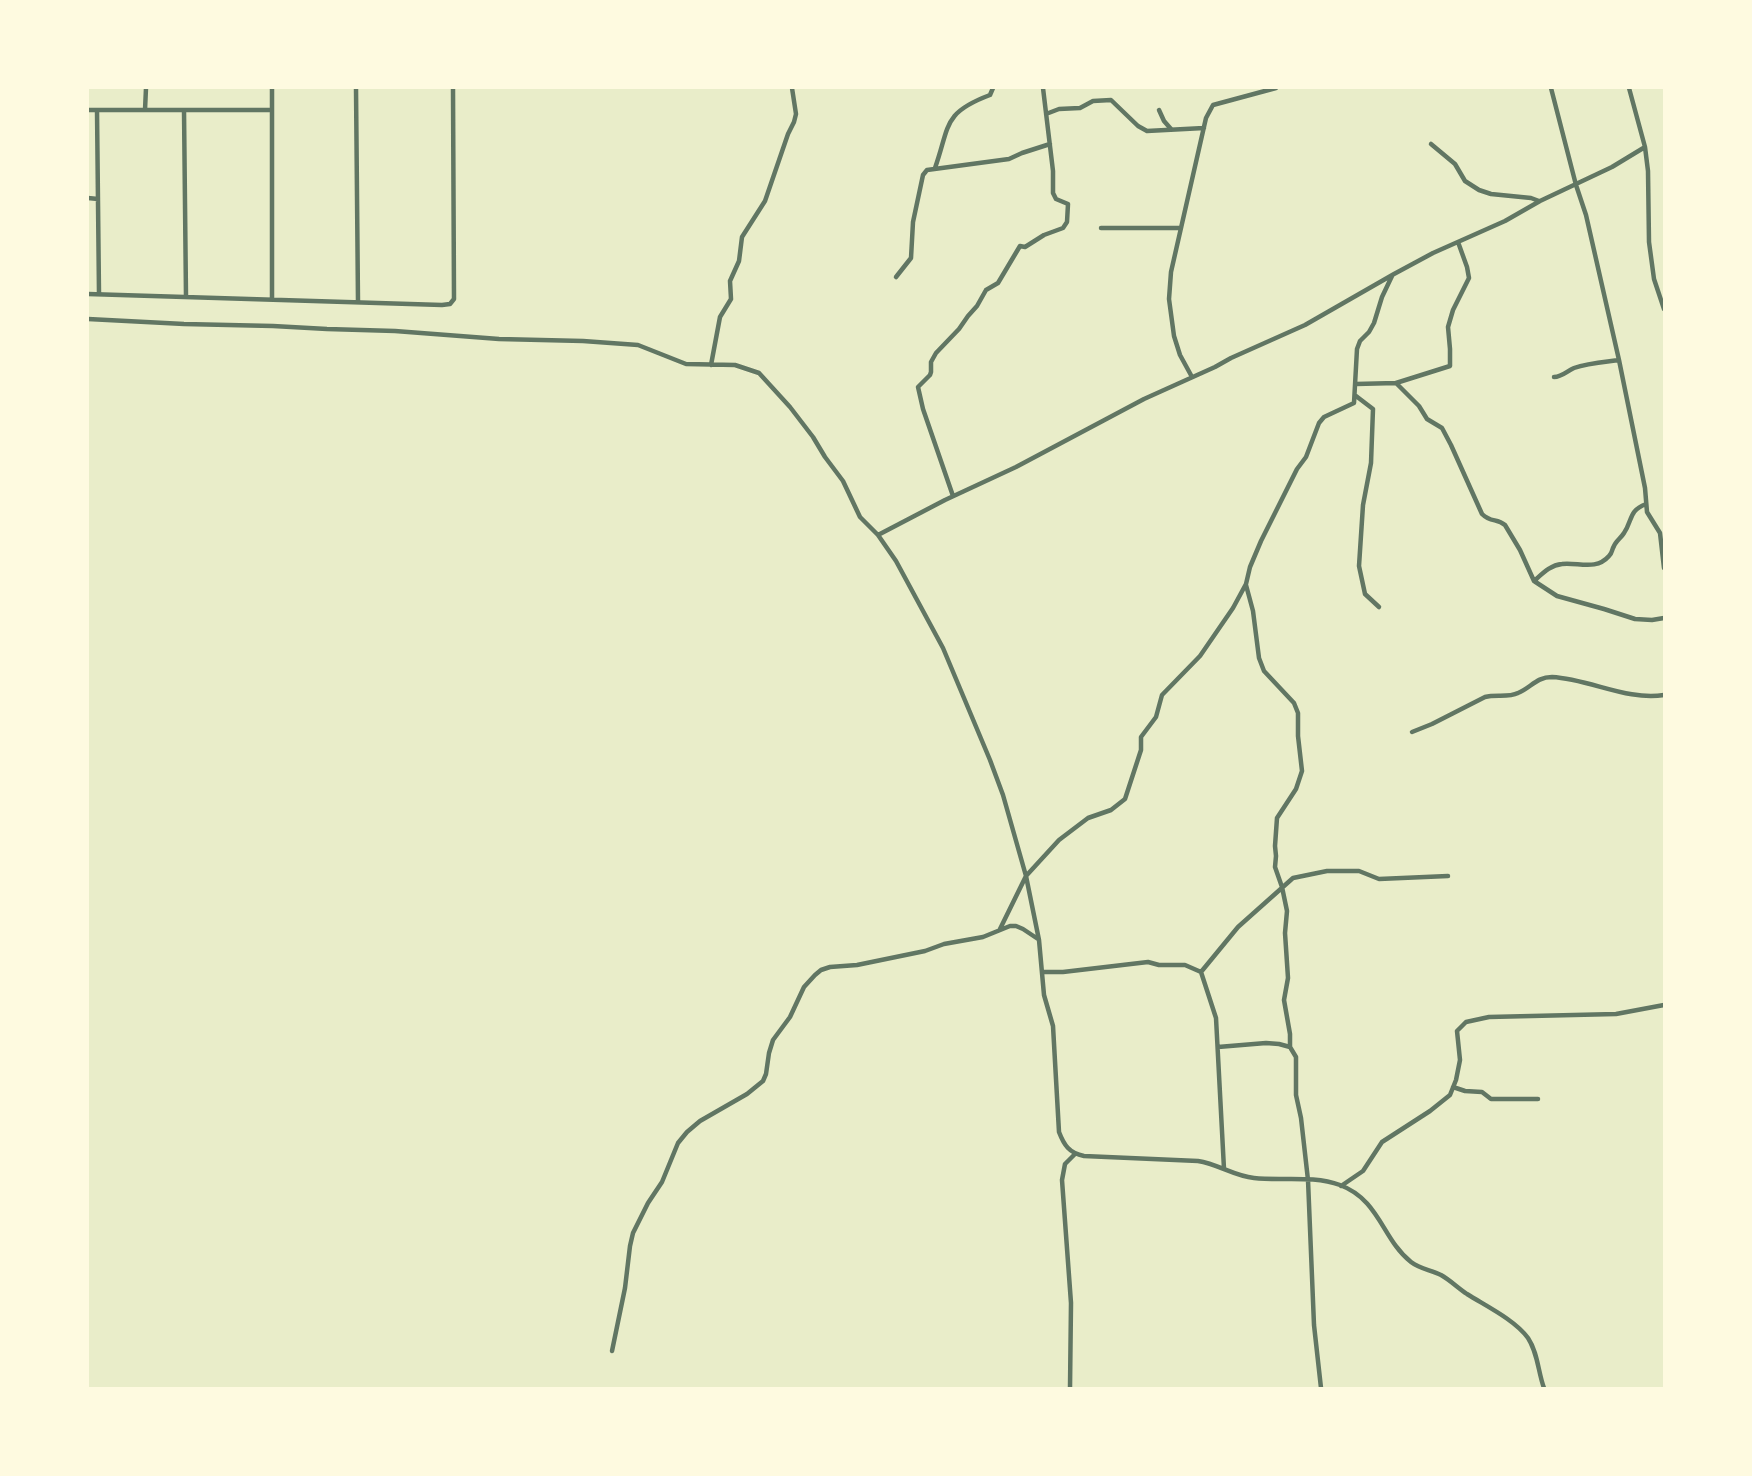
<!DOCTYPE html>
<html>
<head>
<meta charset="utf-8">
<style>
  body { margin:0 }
  #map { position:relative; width:1752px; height:1476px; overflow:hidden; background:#e9edc9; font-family:Manrope,sans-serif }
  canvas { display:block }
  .frame { position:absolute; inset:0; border:89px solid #fefae0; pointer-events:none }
</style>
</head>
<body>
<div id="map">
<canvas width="1752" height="1476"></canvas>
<div class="frame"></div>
</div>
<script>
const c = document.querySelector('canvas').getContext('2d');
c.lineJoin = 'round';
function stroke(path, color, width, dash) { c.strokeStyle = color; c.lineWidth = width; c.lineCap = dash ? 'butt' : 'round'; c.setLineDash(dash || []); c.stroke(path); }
const minor = new Path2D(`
  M272,88V299
  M356,88L358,302
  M1551,88L1576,185L1586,215L1619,360L1645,488L1647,512L1660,533L1664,568
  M1629,88L1645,147L1648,171L1649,242L1654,279L1664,309
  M88,110H272
  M97,110L99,294
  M145,110L146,88
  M184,110L186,297
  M1159,110L1164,121L1171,129
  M1046,114L1059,109L1080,108L1093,101L1111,100L1138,126L1147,131L1204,128
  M1431,144L1455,164L1465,181L1479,190L1491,194L1531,198L1539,201
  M935,168C950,126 942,113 990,95L993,88
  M88,198L98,199
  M1101,228H1181
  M896,277L911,258L913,222L923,175L927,170L1009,159L1022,153L1050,144
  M88,294L442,305L450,304L454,299L453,88
  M88,319L184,324L273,326L327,329L395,331L499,339L583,341L638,345L686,364L735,365L759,373L790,407L813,437L825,457L843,481L860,517L878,535L896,561L943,648L990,760L1003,795L1026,876L1039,940L1044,995L1053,1026L1059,1132C1064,1145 1069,1153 1084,1156L1198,1161C1218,1164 1234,1176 1254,1178C1282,1181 1313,1175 1340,1185C1380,1200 1382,1239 1411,1262C1420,1269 1431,1270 1441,1275C1450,1280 1458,1288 1467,1294C1486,1306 1515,1320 1528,1338C1538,1353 1538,1372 1544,1388
  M711,365L720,317L731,299L730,281L739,261L742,237L765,201L788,134L794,122L796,114L792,88
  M1192,377L1180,355L1174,336L1169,299L1171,272L1206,118L1213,105L1276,88
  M1554,377C1562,377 1567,371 1574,368C1588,363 1604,362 1619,360
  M1396,383L1450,366V349L1448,327L1453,310L1469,278L1467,267L1458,242
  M1356,384L1396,383L1419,406L1427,419L1442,428L1451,445L1482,514C1491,523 1497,518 1505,525L1520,550L1534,581L1557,596L1604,609L1635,619L1652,620L1664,618
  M1356,396L1373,409L1371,463L1363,505L1359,566L1365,594L1379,607
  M953,496L923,409L918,387L930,375L931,372V362L936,353L959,329L968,316L977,306L986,290L998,283L1020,246L1025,247L1044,235L1063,228L1067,222L1068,204L1056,199L1053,193V171L1043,88
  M878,535L945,500L1016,467L1144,399L1215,367L1231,358L1305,325L1394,274L1433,253L1505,221L1540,201L1612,167L1645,147
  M1534,581C1542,574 1550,565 1562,564C1578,562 1596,571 1609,556C1613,552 1611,551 1614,546C1616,541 1621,538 1624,533C1633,520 1628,511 1646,504
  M1246,585L1253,611L1259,658L1264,671L1294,703L1298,713V736L1302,771L1296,789L1277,818L1275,846L1276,856L1275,867L1282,887L1287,911L1285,933L1288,978L1284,1000L1290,1034V1047
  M1412,732L1432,724L1485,697C1496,694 1508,698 1518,693C1531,688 1536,677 1552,677C1590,679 1627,701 1664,695
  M1000,929L1026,876L1059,840L1088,818L1111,810L1125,799L1141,750V737L1156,717L1162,695L1200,656L1233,608L1246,584L1250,567L1261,541L1297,469L1306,457L1319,423L1324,417L1354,403L1357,349L1360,341L1369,332L1374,323L1382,297L1392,276
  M1043,972H1063L1148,962L1159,965H1185L1201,972L1216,1018L1224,1169
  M1201,972L1238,927L1293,878L1327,871H1359L1379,879L1448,876
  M1218,1047L1266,1043L1279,1044L1290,1047L1296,1057V1095L1301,1118L1308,1180L1314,1325L1321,1388
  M1453,1087L1465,1091L1482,1092L1491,1099H1538
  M1341,1186L1363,1171L1382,1142L1430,1111L1450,1095L1456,1080L1460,1060L1457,1031L1466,1022L1489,1017L1616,1014L1664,1005
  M612,1351L625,1288L630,1246L633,1233L648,1203L662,1182L678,1143L687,1132L700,1121L747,1094L763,1081L766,1074L769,1053L773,1040L790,1017L804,987L815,975L821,970L830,967L857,965L925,951L944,944L983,937L1010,926H1016L1023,929L1038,939
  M1070,1388L1071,1303L1062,1180L1065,1164L1075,1154`);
stroke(minor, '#617663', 4.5);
</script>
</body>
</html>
